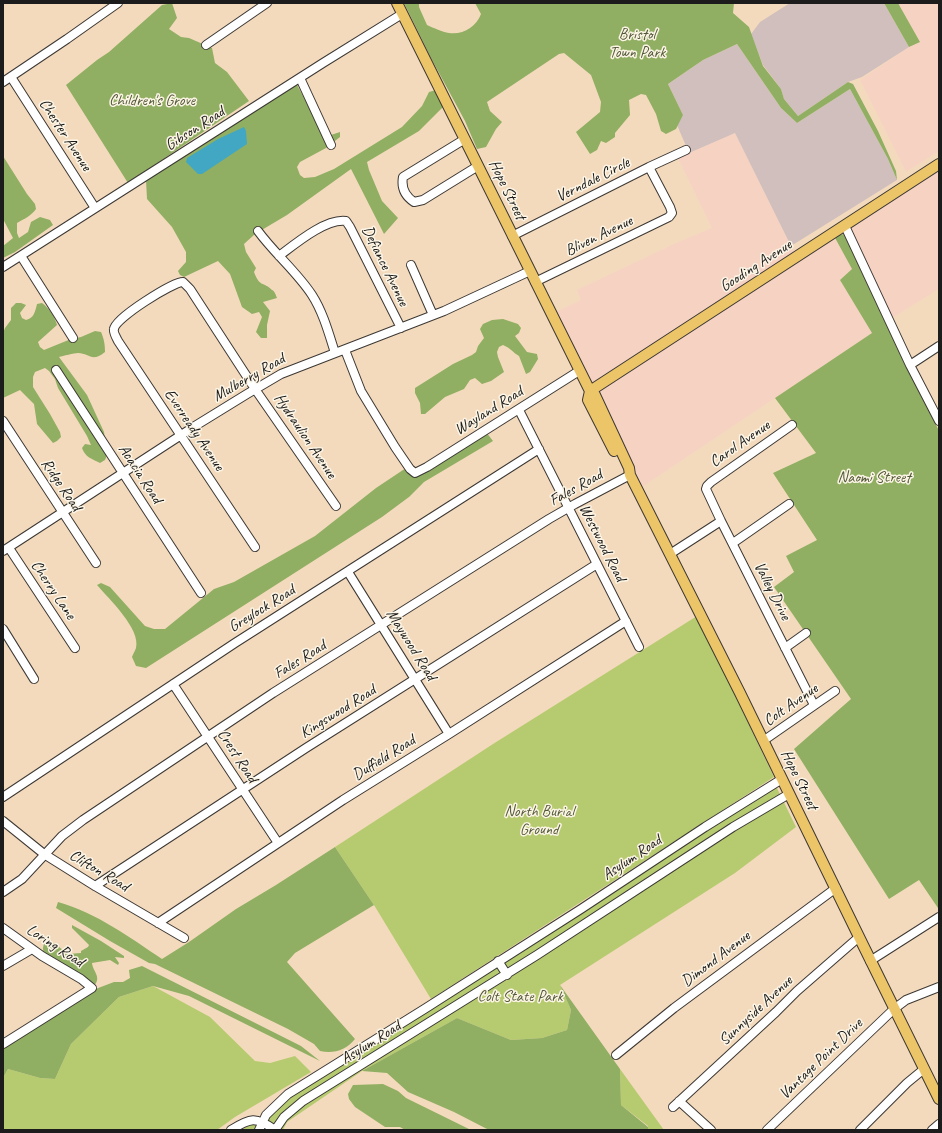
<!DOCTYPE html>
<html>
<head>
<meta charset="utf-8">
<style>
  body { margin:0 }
  #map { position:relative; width:942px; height:1133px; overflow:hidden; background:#f4dabd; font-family:Caveat,sans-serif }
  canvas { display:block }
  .frame { position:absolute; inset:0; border:4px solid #1c1c1c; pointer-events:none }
</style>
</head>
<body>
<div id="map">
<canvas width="942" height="1133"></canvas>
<div class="frame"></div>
</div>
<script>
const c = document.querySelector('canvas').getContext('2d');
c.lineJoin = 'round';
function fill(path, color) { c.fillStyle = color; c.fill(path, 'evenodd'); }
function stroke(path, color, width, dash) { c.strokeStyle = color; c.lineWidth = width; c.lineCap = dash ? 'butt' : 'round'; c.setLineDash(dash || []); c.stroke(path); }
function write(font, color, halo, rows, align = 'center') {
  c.font = font + ' Caveat,sans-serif'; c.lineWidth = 3; c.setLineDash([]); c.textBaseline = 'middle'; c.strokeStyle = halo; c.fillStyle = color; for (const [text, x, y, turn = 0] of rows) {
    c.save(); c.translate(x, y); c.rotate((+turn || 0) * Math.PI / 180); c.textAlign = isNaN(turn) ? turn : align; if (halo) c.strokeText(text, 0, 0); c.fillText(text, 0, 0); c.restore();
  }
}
const built = new Path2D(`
  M898,3H939V151L906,172L860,80L909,47L920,42Z
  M735,133L791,246L799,259L834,236L852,269L840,280L872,333L642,487L599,396L554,313L581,300L577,290L674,244L712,228L678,158Z
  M939,169V289L892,318L848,227Z`);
const industrial = new Path2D(`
  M790,3H884L909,47L862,77L848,82L798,116L784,99L781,89L763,65L751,34L760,22Z
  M737,44L781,108L797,123L850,89L888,159L897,180L791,246L735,133L689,153L677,125L683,115L668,84L703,60Z`);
const green = new Path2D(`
  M697,616L774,777L431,999L374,905L335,847L493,744Z
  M773,780L796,827L735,873L560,985L571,1010L567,1030L542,1038L511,1040L457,1018L362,1071L287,1122L283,1130H242Z
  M153,986L210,1017L255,1061L270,1063L295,1056L311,1072L235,1117L217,1130H3V1078L8,1069L40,1078L55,1079L71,1044L119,997Z
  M620,1069L664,1130H648V1126L621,1105Z`);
const forest = new Path2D(`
  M172,3L177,18L169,29L181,37L189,38L212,48L215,63L227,72L249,101L128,183L66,85L97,60L109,52L162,5Z
  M404,3H419V7L427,25C434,28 442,32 449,33C463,35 476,27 481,14L475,3H734L733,13L749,27L763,66L781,89L784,99L798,116L848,82L853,84L878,131L896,171L897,180L888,159L850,89L797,123L781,108L737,44L703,60L668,84L683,115L676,129L666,134L661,131L656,114L646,95L641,94L629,100L630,115L615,133V137L606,143L601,141L597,150L590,154L576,132L600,112L601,102L591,75L564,53L559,54L487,102L490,111L502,122L496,129L486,147L477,149L465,121L432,60Z
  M884,3H898L920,42L909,47Z
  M296,83L325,137L340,132V137L326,148L300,162L297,167L300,175L304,178L315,177L334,169L402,127L422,106L429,92L436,90L445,105L419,131L367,162L369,170L382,201L398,218L384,234L351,169L287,215L255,234L244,244L246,252L256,268L254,272C260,288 263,281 272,290C275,291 276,296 277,298L263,302L270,311L267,325V338H261L256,332L262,317L259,312L252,314L242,307L230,274L218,261L184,277L180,275L178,271L186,262V252L172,227L147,199L146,180Z
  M3,156L27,194L35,204L36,209C31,216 24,219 17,223V233L19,238L28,232L31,222L40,217L50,220L53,225L15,252L3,258V246L13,238L3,219V187L4,186L3,184Z
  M844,234L939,431V907L938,908L919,880L889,899L794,749L851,699L774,587L794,572L786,556L817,540L773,473L816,453L775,398L872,333L840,280L852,269L834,236Z
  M16,303H21L26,305L20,313L22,318L26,320C34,318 35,312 37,304L42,303C49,308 55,317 57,325L38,342L40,347L44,350L71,339L81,337L95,331L101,332C104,339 105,344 105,352C92,363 89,353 78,353C74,353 63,356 59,357L87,395L104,432L107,455L105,460L100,463C92,459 85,457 82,448L85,444L91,445L87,436L58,388L55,379L49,371L45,368L35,372L33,377V387L50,414L60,432L61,437L57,441L53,443L37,424L34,404L20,390L3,398V333L5,328L11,320V308Z
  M503,319L518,324L521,328L519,333L515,336L527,352L537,354L538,359L530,372L526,374L519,356C512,352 512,349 503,345L499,347L497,352L498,357L504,372L491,381L482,384L475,378L470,380L464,389L445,397L425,414H421L420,403L415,393V388L453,364L472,355L476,352L478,346L484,338L480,329L483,324L492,320Z
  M486,432L493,441L424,482L409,497L382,517L146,668L136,666L132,657C133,654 135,651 136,648C141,629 109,599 97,585L101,583L110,587L145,626L154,629H165L214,589L234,582L315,536L376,488L406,468L415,476Z
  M335,847L374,905L295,953L287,962L355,1039C346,1050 334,1054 320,1051L314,1044L288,1029L155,964L149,963L110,941L56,908L58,902C97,913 129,937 162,959L189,942L236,909L276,885Z
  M72,925L101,941L124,956V958L115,957L119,963L118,965L110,960L92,963C93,972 102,977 94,986L58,960C49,958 40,954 44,944L54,943L68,954L81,953V951L88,947L89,945L72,928Z
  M142,966L301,1046L320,1061L189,996L153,986L119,997L71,1044L55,1079L40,1078L8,1069L3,1078V1047L93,990L114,982H123L130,978L129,970Z
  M560,985L620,1069L621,1105L648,1127V1130H489L454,1112L408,1092L387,1073L362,1071L457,1018L511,1040L542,1038L567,1030L571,1010Z
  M383,1084L398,1091L406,1098L471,1130H405L400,1127H385L355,1107L349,1099L348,1094L353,1085Z`);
const water = new Path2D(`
  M244,127L246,131L247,144L202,174H198L186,162L187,158L218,139Z`);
const minor = new Path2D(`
  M206,45L267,3
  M11,77L95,208
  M300,78L331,145
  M3,82L67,39L118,3
  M465,139L403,177C401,188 405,196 414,202L423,200L478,166
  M845,226L910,365L939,421
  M258,231C274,253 297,272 312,295C323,312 329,334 335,353
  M512,236L649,167L686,150
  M21,256L73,338
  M279,256C295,244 326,218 346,221L350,227L401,328
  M411,265L433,315
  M3,267L323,63L402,14
  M535,282L669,217L672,213L670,207L649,167
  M345,350L361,391L395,447L410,469L415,473L427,467L579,371
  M910,365L939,346
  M56,370L201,593
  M519,410L639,647
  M3,421L96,563
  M792,425L711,482L707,486L706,489L721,521L814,705
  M733,543L789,504
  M255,547L118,341C116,337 113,332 114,329C115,318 173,282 183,282L190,289L255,389L336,506
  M9,548L75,648
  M3,551L195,426L247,394L281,374L444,311L530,271
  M670,554L721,521
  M348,572L449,734
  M3,629L34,679
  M785,648L806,633
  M173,684L278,843
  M763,741L835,691
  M3,797L235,643L539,449
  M3,821L44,854L95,886L184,938
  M95,886L306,748L597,564
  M3,892L22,879L62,836L83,820L273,693L549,519L575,504L630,475
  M158,923L343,800L449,734L626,621
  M3,928L42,956L81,979L92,988L3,1044
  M498,961L507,975
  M870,961L939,917
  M3,966L32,949
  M616,1055L674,1008L836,888
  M679,1101L711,1130
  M673,1107L776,1012L797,991L859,937
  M231,1130C250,1118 256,1116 275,1130
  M259,1130L266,1115L288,1094L426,1008L581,909L705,827L782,779
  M275,1130L284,1117L303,1101L537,955L733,827L789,794
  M767,1130L894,1009L906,1000L939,987
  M860,1130L907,1083L924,1069
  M932,1130L939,1124`);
const major = new Path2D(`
  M397,3L590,391L595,395L629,468L630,475L740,693L863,945L939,1099
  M590,391L939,164
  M590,391L588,400L614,451`);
const parkNames = [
  ["Bristol",637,35],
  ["Town Park",637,53],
  ["Children's Grove",152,101],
  ["Naomi Street",874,478],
  ["North Burial",539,812],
  ["Ground",539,830],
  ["Colt State Park",520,997]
];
const streetNames = [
  ["Gibson Road",195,129,-33],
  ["Chester Avenue",65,135,57],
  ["Verndale Circle",593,180,-27],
  ["Hope Street",507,190,64],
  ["Bliven Avenue",599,236,-26],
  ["Defiance Avenue",385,266,64],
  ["Gooding Avenue",756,266,-33],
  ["Mulberry Road",249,378,-30],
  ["Wayland Road",489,411,-32],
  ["Everready Avenue",194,430,56],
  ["Hydraulion Avenue",305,436,56],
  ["Carol Avenue",740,444,-35],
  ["Acacia Road",140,474,57],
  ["Ridge Road",61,485,56],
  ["Fales Road",576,488,-29],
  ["Westwood Road",602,543,63],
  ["Cherry Lane",53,590,56],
  ["Valley Drive",772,591,63],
  ["Greylock Road",262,609,-32],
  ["Maywood Road",411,645,58],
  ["Fales Road",300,660,-32],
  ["Colt Avenue",791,705,-35],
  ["Kingswood Road",338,712,-32],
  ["Crest Road",237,756,57],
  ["Duffield Road",384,758,-32],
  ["Hope Street",799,780,64],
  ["Asylum Road",632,858,-34],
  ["Clifton Road",99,871,31],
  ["Loring Road",55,946,33],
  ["Dimond Avenue",716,959,-37],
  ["Sunnyside Avenue",756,1011,-43],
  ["Asylum Road",371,1043,-32],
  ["Vantage Point Drive",821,1059,-44]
];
fill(built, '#f6d2c3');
fill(industrial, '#d1bfbd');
fill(green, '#b6cb6f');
fill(forest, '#90af62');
fill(water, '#42a7c2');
stroke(minor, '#3c3834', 10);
stroke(major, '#3c3834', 12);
stroke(minor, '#fff', 8);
stroke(major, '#edc569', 10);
write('16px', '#525939', '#fcf5e5', parkNames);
write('16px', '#1c1c1c', '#fcf5e5', streetNames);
</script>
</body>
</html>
